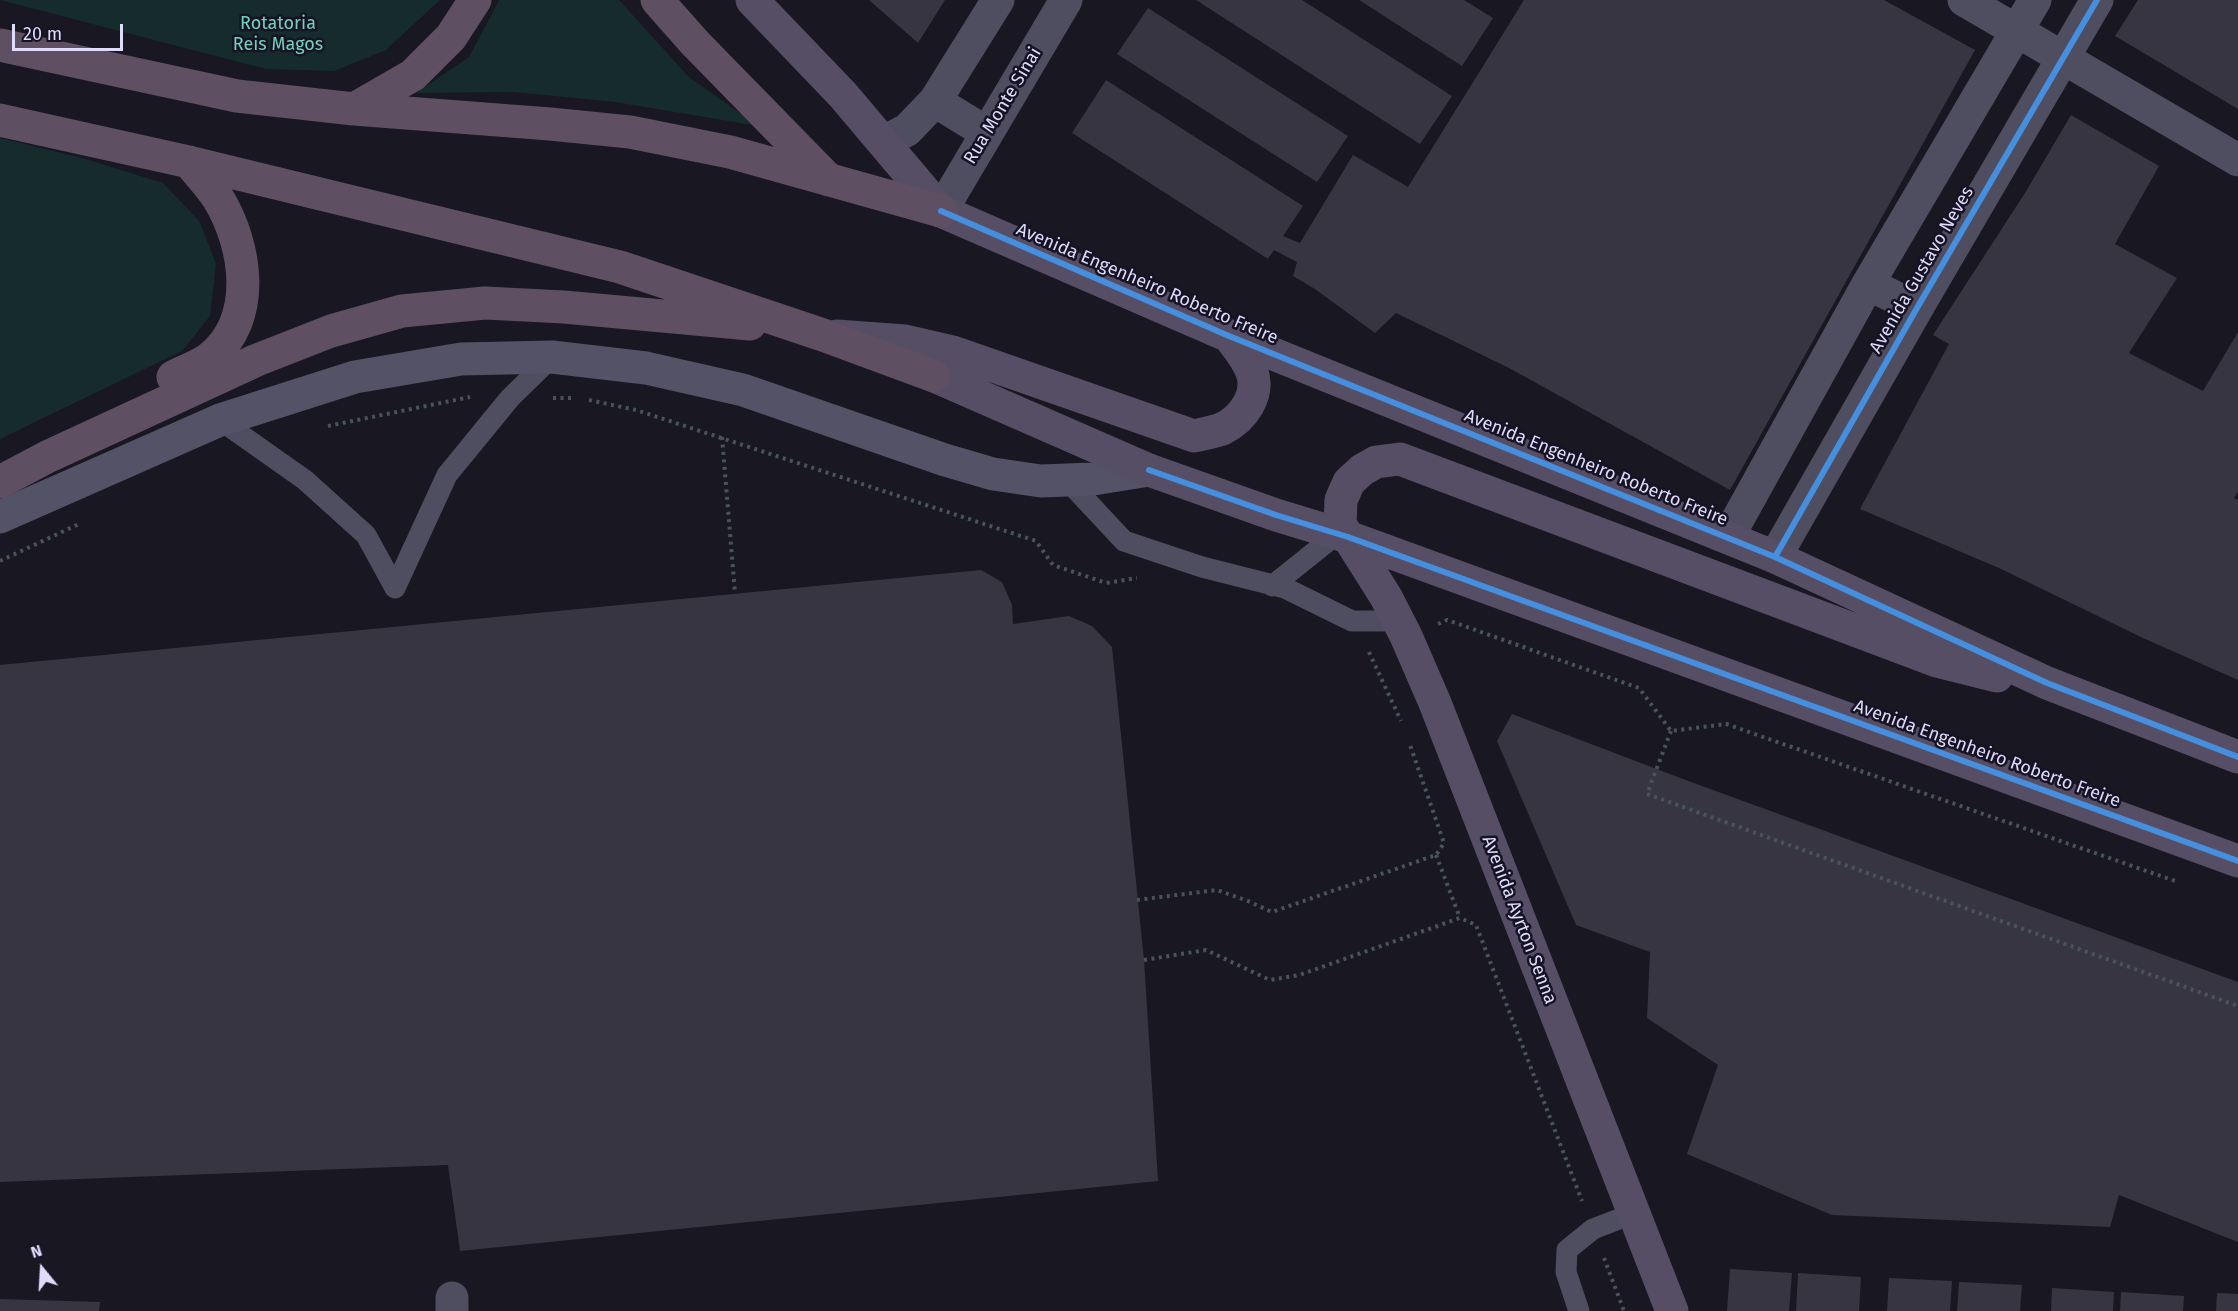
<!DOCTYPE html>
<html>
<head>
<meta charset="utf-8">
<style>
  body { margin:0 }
  #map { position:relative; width:2238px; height:1311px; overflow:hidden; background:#191721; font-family:"Fira Sans",sans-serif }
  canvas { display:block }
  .north { position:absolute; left:12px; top:1239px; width:60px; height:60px; -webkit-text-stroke:4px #161325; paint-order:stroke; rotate:342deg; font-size:16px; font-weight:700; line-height:24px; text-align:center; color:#dfdbfa }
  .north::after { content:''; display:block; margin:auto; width:21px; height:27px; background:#dfdbfa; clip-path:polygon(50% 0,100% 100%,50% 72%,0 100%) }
  .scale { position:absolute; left:12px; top:24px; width:111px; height:27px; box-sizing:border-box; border:3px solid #dfdbfa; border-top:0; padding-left:8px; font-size:18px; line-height:21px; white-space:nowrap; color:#dfdbfa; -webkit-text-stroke:4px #161325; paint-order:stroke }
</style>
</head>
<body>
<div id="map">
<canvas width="2238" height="1311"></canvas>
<div class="north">N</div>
<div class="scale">20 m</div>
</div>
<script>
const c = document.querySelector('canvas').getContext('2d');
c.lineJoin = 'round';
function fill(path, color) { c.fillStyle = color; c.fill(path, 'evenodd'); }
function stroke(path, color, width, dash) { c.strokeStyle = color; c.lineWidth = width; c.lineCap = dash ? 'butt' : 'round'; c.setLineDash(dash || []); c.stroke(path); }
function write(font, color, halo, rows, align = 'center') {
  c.font = font + ' "Fira Sans",sans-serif'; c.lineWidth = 5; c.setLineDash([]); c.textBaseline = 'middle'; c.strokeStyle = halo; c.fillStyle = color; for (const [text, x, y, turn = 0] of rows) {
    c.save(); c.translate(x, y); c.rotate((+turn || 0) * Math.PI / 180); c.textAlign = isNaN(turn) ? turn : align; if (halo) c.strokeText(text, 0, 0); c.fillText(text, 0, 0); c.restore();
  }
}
const green = new Path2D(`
  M0,0H440L386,50L334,71L266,69Z
  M499,0H619L689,77L758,126L615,102L513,92L416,93L469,57Z
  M0,138L86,159L163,183L200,222L216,264L210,316L182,351L0,439Z`);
const building = new Path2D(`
  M869,0H945L918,43Z
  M1196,0H1302L1452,96L1420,144Z
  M1359,0H1464L1493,18L1462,66Z
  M1524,0H1884L1975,50L1730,490L1509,368L1396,313L1375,333L1315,289L1293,276L1297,262L1274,250L1268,259L1072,133L1106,80L1303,206L1283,236L1300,243L1353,155L1408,187Z
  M2138,0H2238V109L2115,36Z
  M1148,8L1348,136L1317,182L1117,54Z
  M2071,115L2159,166L2115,244L2177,278L2129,353L2203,391L2238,332V492L2234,498L2238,500V680L2143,638L1999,568L1860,509L1949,344L1933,335L2025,193Z
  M981,570L1002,582L1012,605L1013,624L1069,616L1092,626L1112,647L1144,960L1158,1181L460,1251L448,1165L0,1182V665Z
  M1512,714L1683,779L2238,982V1242L2119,1195L2110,1227L1832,1215L1687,1154L1718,1065L1647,1018L1650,952L1576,925L1497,741Z
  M1730,1269L1792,1273L1789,1311H1727Z
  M1798,1273L1861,1277L1859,1311H1796Z
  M1889,1278L1952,1281L1950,1311H1887Z
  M1959,1282L2022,1285L2020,1311H1957Z
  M2052,1288L2114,1292L2113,1311H2051Z
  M2121,1292L2184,1296L2183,1311H2120Z
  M2217,1293L2238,1294V1311H2216Z
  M0,1299L100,1302L99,1311H0Z`);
const path = new Path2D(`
  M553,398H572
  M589,400L636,410L1036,541L1053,565L1106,583L1137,578
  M328,426L470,397
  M722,437L735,593
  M0,561L81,523
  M1438,624L1447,620L1639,688L1671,731L1726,724L2175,881
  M1369,652L1401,721
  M1671,731L1647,794L2238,1006
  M1436,855L1460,918
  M1137,900L1217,890L1248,901L1272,912L1436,855L1444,843L1409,742
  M1144,960L1206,950L1270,980L1299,975L1460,918L1476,925L1582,1201
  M1604,1258L1624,1311`);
const lane = new Path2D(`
  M220,420L305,480L366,535L395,588
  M1067,480L1124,541L1202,567L1285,588L1352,621H1398
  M1272,586L1337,534
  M395,588L447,475L510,398L552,357
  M1579,1311L1566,1272L1567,1250L1593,1229L1632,1214`);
const street = new Path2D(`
  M1964,0L2238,160
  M935,101L987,133
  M884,142L907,130L935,101L998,0
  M941,211L1066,0
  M1868,284L1917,308
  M1728,537L1868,284L2035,0
  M1775,557L1917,308L2097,0
  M452,1311V1298`);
const secondary = new Path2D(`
  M0,517L220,420L355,377L461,359L552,357L646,368L743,390L945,460L993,474L1041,481L1093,479L1149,470`);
const primary = new Path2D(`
  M752,0L843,95L941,211L1229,336L1775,557L2047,683L2238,757
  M837,336L905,341L953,352L1194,436C1203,434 1213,432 1222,429C1243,419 1260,395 1252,372C1247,358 1237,347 1229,336
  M934,376L1149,470L1276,515L1348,537L2238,861
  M1672,1311L1435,703L1406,636L1386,597L1340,524L1341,500L1349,482L1362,470L1376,462L1400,459L1937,661L1997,676`);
const highway = new Path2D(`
  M657,0L695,43L829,180
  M0,45L237,96L354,109L550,124L630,132L730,152L941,211
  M354,109L413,75L451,37L475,0
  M0,120L189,162L620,267L823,335L934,376
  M173,377C184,371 200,366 210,358C258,319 247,246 218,198C210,186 199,174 189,162
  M0,482L47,457L257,360L331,331L402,311L485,303L564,307L750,324`);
const cycleway = new Path2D(`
  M941,211L1229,336L1775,557L2047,683L2238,757
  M1149,470L1276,515L1348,537L2238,861
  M1775,557L1917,308L2097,0`);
const parkNames = [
  ["Rotatoria",278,24],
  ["Reis Magos",278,45]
];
const streetNames = [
  ["Rua Monte Sinai",1003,106,-59],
  ["Avenida Gustavo Neves",1922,270,-60],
  ["Avenida Engenheiro Roberto Freire",1147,284,23],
  ["Avenida Engenheiro Roberto Freire",1596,468,22],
  ["Avenida Engenheiro Roberto Freire",1987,754,20],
  ["Avenida Ayrton Senna",1519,920,69]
];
fill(green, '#162b2c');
fill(building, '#383542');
stroke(path, '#49535e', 4, [3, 4.5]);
stroke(lane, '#4f4d60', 21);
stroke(street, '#4f4d60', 33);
stroke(secondary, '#535266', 33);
stroke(primary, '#564e64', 33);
stroke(highway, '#5e4f62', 33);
stroke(cycleway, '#468fdf', 6);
write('18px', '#70d2bb', '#161325', parkNames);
write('18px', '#dfdbfa', '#161325', streetNames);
</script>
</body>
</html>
